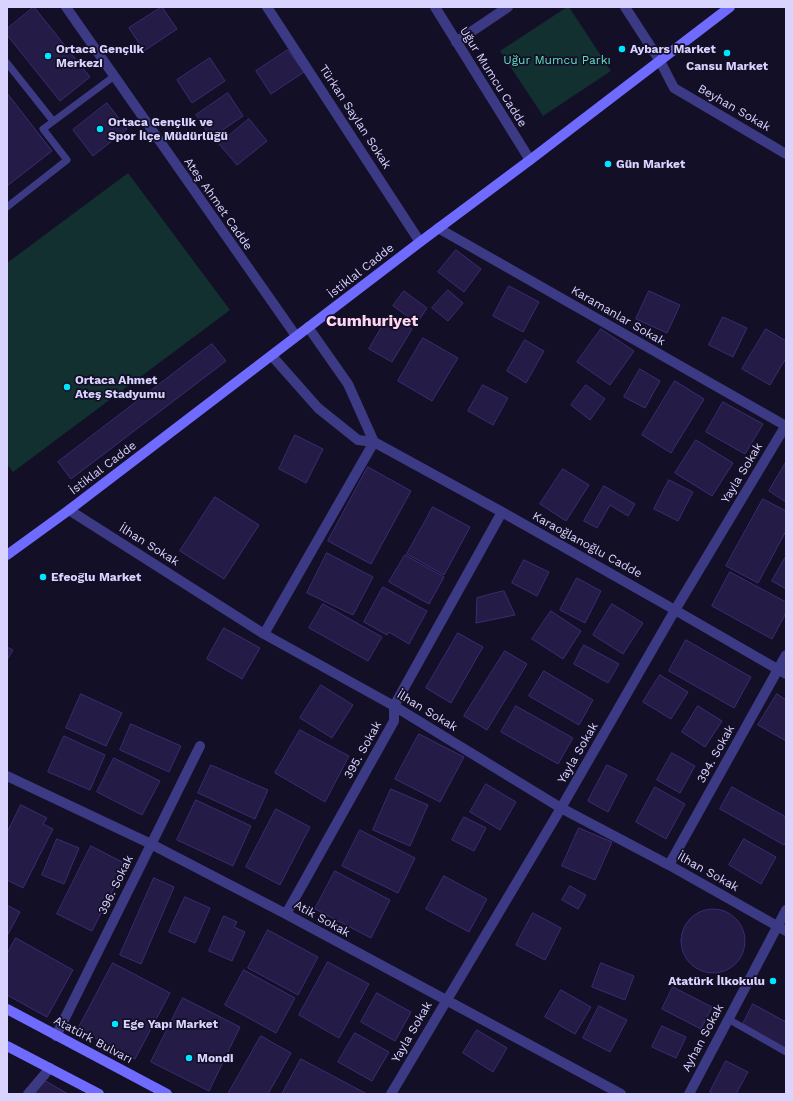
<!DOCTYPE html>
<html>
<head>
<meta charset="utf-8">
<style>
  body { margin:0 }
  #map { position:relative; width:793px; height:1101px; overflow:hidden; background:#130f26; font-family:"Work Sans",sans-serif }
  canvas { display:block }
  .frame { position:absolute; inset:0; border:8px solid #d9d4ff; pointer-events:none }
</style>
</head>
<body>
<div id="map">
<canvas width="793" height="1101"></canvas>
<div class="frame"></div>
</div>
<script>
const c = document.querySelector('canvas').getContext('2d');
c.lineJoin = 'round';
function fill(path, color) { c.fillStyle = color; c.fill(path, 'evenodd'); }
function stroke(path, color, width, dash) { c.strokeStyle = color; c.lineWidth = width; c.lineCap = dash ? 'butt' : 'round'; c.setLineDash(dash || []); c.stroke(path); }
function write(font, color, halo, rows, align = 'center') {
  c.font = font + ' "Work Sans",sans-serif'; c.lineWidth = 3.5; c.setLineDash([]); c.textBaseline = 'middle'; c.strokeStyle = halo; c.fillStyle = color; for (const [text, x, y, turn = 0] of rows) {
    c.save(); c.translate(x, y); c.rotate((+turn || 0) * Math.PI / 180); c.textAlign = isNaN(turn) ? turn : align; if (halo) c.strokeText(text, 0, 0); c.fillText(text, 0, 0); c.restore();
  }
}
const green = new Path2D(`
  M567,7H569L611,71L543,116L500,51Z
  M128,173L230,310L13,472L7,464V263Z`);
const building = new Path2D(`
  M34,7L90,77L60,101L7,35V29Z
  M162,7L177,29L144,51L129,28Z
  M288,50L304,72L271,94L256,71Z
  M210,58L225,81L192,103L177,80Z
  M7,93L52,151L7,186Z
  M228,93L243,116L211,138L196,115Z
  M107,103L127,129L93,156L73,130Z
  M249,119L267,141L237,165L219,144Z
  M456,250L481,269L464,292L438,272Z
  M509,286L539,302L523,332L493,316Z
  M448,290L463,303L448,321L432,308Z
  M404,291L427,308L417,323L393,306Z
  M649,291L680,305L667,333L636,319Z
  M389,315L412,329L392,362L369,349Z
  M723,317L747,328L733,357L709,345Z
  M601,329L634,351L610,385L577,362Z
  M766,329L786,341V358L770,385L742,369Z
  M423,338L458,358L432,401L398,381Z
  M525,340L544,351L526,383L507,371Z
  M212,344L226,361L71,479L58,462Z
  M640,369L660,381L645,408L624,397Z
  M675,381L704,399L671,453L642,435Z
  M483,385L508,398L493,425L468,411Z
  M586,385L605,399L590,420L571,405Z
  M723,402L763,424L745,454L706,432Z
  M295,435L323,449L306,483L279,469Z
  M696,440L733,463L712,496L675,473Z
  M786,462V502L769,491Z
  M368,467L411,491L371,564L328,541Z
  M563,469L589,485L566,521L540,504Z
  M669,480L693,492L678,521L654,509Z
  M604,486L635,504L628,516L610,505L597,528L584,521Z
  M215,497L259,525L224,579L180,551Z
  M763,499L786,511V531L758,583L726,566Z
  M433,507L470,527L444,575L407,554Z
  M327,553L373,577L353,615L307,593Z
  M405,555L444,577L429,604L389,582Z
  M786,556V589L772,581Z
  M524,560L549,572L537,596L512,583Z
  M730,572L786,602V613L772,639L712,606Z
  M577,578L601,591L585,623L560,610Z
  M383,587L427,611L409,644L389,632L387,635L364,622Z
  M504,591L515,615L476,623L477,598Z
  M323,604L382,637L368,661L309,628Z
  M612,604L643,623L623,654L593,635Z
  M551,611L581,631L563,659L532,639Z
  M224,628L260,648L242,679L207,659Z
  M458,633L483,647L451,703L426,688Z
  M686,640L751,677L734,708L669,671Z
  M584,645L619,664L608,683L574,664Z
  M7,647L13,650L7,660Z
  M505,651L527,664L487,730L464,716Z
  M544,671L593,700L579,725L529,696Z
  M660,675L688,692L671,719L643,702Z
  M321,685L353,705L332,738L300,718Z
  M81,694L122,713L106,746L66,728Z
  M777,694L786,700V741L758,725Z
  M516,706L573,738L558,764L501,732Z
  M698,706L722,721L705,747L682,732Z
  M131,724L181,746L169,772L120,750Z
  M300,730L349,756L325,802L275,773Z
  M419,734L464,757L440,802L395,779Z
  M64,736L105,755L90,790L48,772Z
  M672,753L695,766L680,793L657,780Z
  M114,758L160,781L142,815L97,792Z
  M211,765L268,790L255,819L198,793Z
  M607,765L627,775L608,812L588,801Z
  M486,784L516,802L500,830L470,812Z
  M655,787L685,804L666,839L636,822Z
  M732,787L786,817V841L784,845L720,809Z
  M391,789L428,805L410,846L373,830Z
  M196,800L251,826L233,866L177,840Z
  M21,805L47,818L43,824L53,829L23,888L7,880V833Z
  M276,809L310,827L280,885L246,867Z
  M464,817L486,828L474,851L452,840Z
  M579,828L612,842L595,880L562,866Z
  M360,830L415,858L398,893L342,866Z
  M57,839L79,848L64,884L42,875Z
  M744,839L776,857L761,884L729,865Z
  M91,846L126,864L92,931L57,914Z
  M335,871L390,900L371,938L315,909Z
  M444,876L487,899L469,932L426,909Z
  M154,878L174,887L141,964L120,955Z
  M570,886L586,895L578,909L562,900Z
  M185,897L210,908L195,943L169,932Z
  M7,905L20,912L7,936Z
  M681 941a32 32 0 1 1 64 0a32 32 0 1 1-64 0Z
  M533,913L561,928L545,960L516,945Z
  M224,916L237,922L234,927L245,932L232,961L209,951Z
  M268,930L318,957L298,995L248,968Z
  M16,938L73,970L47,1017L7,995V954Z
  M328,962L369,984L339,1038L299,1015Z
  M113,963L170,993L135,1059L78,1029Z
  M601,963L634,976L625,1000L592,987Z
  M244,970L295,998L276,1033L225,1005Z
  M673,987L712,1007L701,1029L662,1009Z
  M561,990L591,1007L575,1034L545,1017Z
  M377,993L411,1012L395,1041L361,1022Z
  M183,998L240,1027L209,1091L151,1062Z
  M753,1004L786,1022V1048L743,1024Z
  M599,1006L627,1020L610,1052L583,1038Z
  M662,1026L686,1037L676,1058L652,1047Z
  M477,1030L507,1048L493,1072L463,1053Z
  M355,1033L389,1052L372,1081L338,1062Z
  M261,1036L291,1053L268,1094H228Z
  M301,1059L367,1094H282Z
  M726,1061L748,1072L736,1094H715L710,1092Z
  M44,1080L68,1094H35Z`);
const lane = new Path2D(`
  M7,63L53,121
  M7,207L67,160L43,129L113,77
  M728,1019L786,1052`);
const street = new Path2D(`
  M66,7L296,336
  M267,7L420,242
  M435,7L530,160
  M625,7L660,61L674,88L786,154
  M456,42L508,7
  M438,228L786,426
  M308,327L348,384L374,442
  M272,356L318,408L358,440L374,442L502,512L675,610L786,674
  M69,510L264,634L394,706L561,808L669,865L786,931
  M264,634L374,442
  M7,776L151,844L286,914L621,1094
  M669,865L786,655
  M286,914L394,721V706L502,512
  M56,1036L200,746
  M28,1094L50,1068
  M391,1094L561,808L675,610L786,425
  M689,1094L786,910`);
const secondary = new Path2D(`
  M7,555L69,510L420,242L530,160L730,7
  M7,1009L167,1094
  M7,1046L99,1094`);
const markers = [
  [622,49,4,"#00e5ff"],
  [727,53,4,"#00e5ff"],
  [48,56,4,"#00e5ff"],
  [100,129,4,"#00e5ff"],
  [608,164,4,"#00e5ff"],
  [67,387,4,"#00e5ff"],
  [43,577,4,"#00e5ff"],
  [773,981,4,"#00e5ff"],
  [115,1024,4,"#00e5ff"],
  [189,1058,4,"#00e5ff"]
];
const poiNames = [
  ["Ortaca Gençlik",56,49],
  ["Merkezi",56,63],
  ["Aybars Market",630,49],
  ["Cansu Market",727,66,"center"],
  ["Ortaca Gençlik ve",108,122],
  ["Spor İlçe Müdürlüğü",108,136],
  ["Gün Market",616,164],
  ["Ortaca Ahmet",75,380],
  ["Ateş Stadyumu",75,394],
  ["Efeoğlu Market",51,577],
  ["Atatürk İlkokulu",765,981,"right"],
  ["Ege Yapı Market",123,1024],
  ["Mondi",197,1058]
];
const parkNames = [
  ["Uğur Mumcu Parkı",557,60]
];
const streetNames = [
  ["Uğur Mumcu Cadde",493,77,58],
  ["Beyhan Sokak",734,108,30],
  ["Türkan Saylan Sokak",355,117,57],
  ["Ateş Ahmet Cadde",218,204,55],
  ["İstiklal Cadde",361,271,-38],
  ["Karamanlar Sokak",618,316,30],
  ["İstiklal Cadde",103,468,-37],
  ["Yayla Sokak",742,473,-59],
  ["İlhan Sokak",149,545,32],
  ["Karaoğlanoğlu Cadde",587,545,29],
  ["İlhan Sokak",427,711,31],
  ["395. Sokak",363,750,-61],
  ["Yayla Sokak",578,753,-60],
  ["394. Sokak",716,754,-61],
  ["İlhan Sokak",708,872,29],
  ["396. Sokak",116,885,-64],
  ["Atik Sokak",322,919,29],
  ["Yayla Sokak",412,1032,-60],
  ["Ayhan Sokak",703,1038,-62],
  ["Atatürk Bulvarı",93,1040,28]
];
const districtNames = [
  ["Cumhuriyet",372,321]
];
fill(green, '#12302f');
fill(building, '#241b47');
stroke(building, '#3b2d73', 1);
stroke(lane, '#3d3a85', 7);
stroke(street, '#3d3a85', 10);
stroke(secondary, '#6f6bff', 10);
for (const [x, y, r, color] of markers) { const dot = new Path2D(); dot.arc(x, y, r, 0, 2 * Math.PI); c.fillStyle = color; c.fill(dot); stroke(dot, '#130f26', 1.5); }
write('bold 12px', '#d9d4ff', '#130f26', poiNames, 'left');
write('12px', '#5fe0c0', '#130f26', parkNames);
write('12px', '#d9d4ff', '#130f26', streetNames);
write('bold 16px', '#ffd6f0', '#130f26', districtNames);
</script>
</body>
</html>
